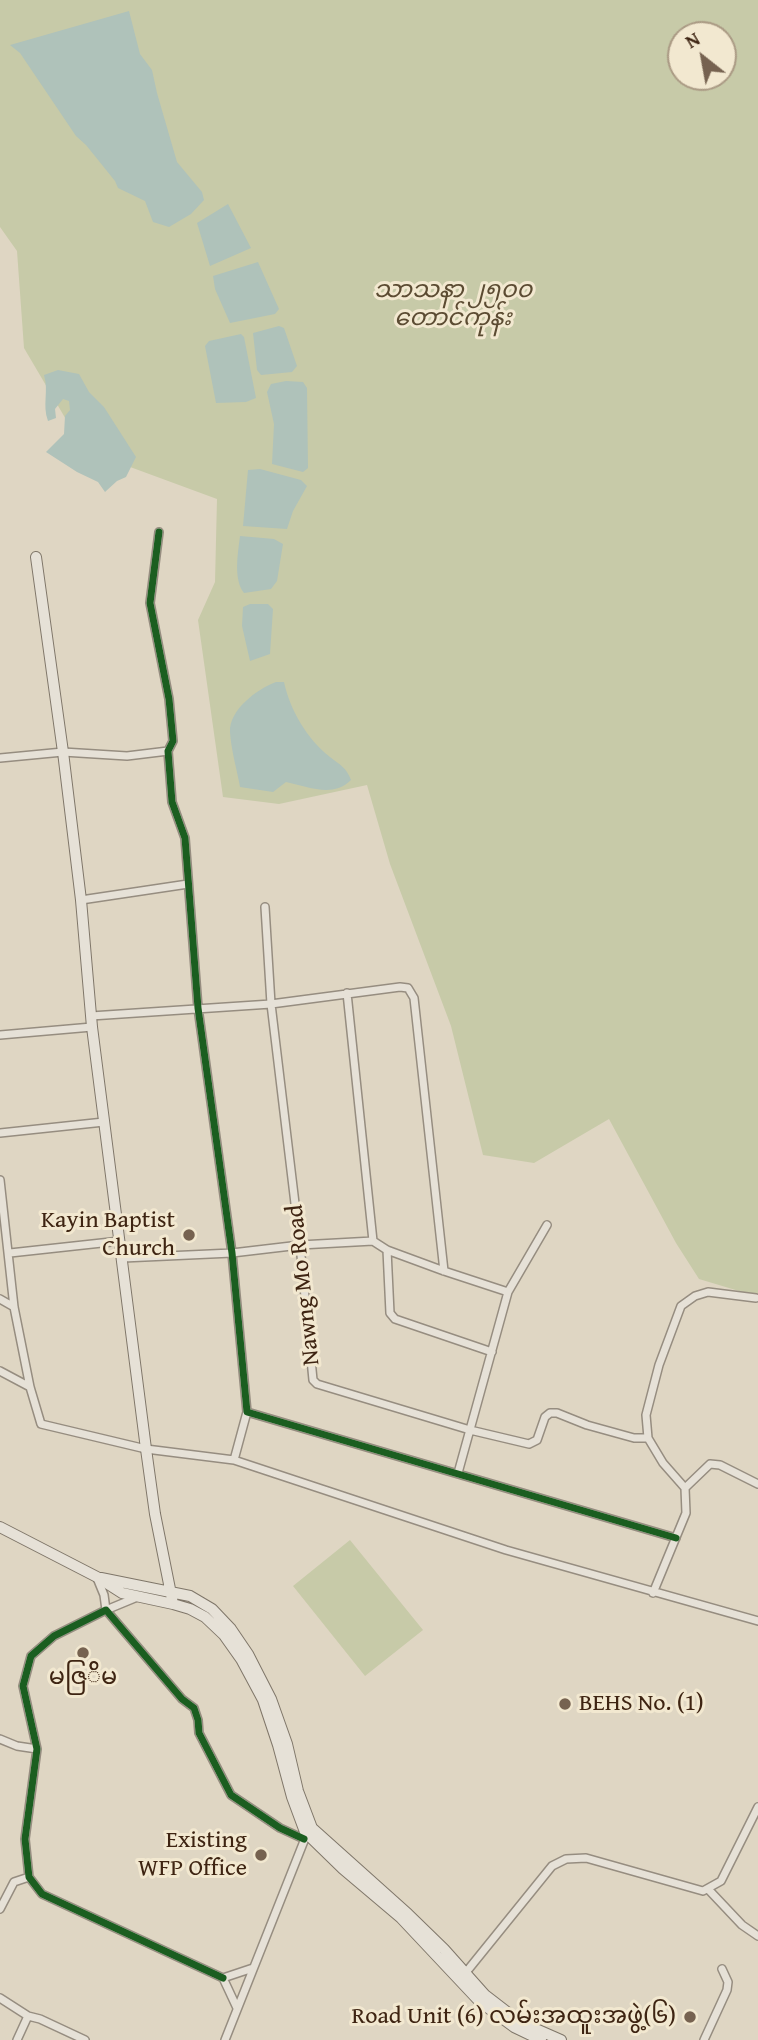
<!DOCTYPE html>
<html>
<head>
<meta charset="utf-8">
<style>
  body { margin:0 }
  #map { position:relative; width:758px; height:2040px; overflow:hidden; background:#dfd6c3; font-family:"Gentium Book Plus",serif }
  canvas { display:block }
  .north { position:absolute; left:667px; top:21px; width:70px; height:70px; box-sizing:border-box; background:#f2e8d0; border:2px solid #aa9a84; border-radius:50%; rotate:329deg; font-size:19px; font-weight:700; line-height:28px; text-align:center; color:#3e2412 }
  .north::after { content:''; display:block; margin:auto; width:24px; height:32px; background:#766250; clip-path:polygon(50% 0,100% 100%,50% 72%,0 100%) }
</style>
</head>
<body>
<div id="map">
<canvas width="758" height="2040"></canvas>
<div class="north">N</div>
</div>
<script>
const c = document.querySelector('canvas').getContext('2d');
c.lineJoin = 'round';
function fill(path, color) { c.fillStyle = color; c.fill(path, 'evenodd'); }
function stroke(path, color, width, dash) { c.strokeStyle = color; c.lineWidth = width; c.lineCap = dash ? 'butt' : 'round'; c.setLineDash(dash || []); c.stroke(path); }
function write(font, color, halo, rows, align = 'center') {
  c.font = font + ' "Gentium Book Plus","Noto Sans Myanmar",serif'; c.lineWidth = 6; c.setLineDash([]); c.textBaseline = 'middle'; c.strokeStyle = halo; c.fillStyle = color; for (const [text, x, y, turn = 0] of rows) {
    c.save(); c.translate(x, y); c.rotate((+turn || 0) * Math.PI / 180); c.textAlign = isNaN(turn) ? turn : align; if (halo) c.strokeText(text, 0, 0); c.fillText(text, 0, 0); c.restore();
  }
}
const green = new Path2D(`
  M0,0H758V1294H749L699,1279L676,1243L609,1119L534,1163L483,1155L451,1026L390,864L367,785L279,804L223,797L198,620L215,582L217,499L84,450L24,348L17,251L0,227ZM681,35H723V77H681Z
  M350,1540L423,1630L365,1676L293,1586Z`);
const water = new Path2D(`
  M129,11L140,54L152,70L157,93L177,162L202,192L204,200L191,214L169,227L153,222L145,201L118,188L115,181L86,145L76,136L20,53L10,45Z
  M228,204L251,248L210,266L197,223Z
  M258,262L279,309L275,314L230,323L215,289L213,276Z
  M279,326L284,328L297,366L292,372L261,375L257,370L253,333Z
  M241,334L244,337L256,398L246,402L216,403L205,346L209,341Z
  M58,370L79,374L89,392L104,407L136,457L126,477L117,481L105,492L98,482L77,472L46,452L64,434L65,416L70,410L69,401L63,399L55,409L56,418L48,421C42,405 49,391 44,375Z
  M286,381L303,382L307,388L308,468L303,472L272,464L274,424L267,392L271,384Z
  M260,469L301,480L307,486L293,511L287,529L243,526L248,470Z
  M240,536L274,539L283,544L277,581L271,589L244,593C233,579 238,553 240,536Z
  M250,604H268L273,609L270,654L250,661L242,626L243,607Z
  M276,682H284C290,710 307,739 330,757C340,765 346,767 351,780C333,798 309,787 286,782L273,792L240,787C237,770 231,750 230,732C229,710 257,689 276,682Z`);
const street = new Path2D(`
  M159,532L150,603L169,699L173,741L168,751L172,802L185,838L198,1008L232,1253L247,1412L676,1538
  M0,758L63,752L127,756L168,751
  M81,900L188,884
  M265,907L271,1004L300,1245L313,1380L317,1384L470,1430L529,1444L537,1440L545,1417L550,1413H557L587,1425L634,1438H648
  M347,993L373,1241
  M91,1016L271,1004L400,987L408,988L414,998L444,1271
  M0,1035L92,1027
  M0,1133L104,1122
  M0,1180L14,1307L30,1387L41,1424L146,1449L234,1460L506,1550L758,1621
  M387,1250L390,1313L395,1319L492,1352
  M10,1253L120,1241
  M123,1258L232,1253L300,1245L373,1241L387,1250L444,1271L508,1292
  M0,1299L14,1307
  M0,1371L30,1387
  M234,1460L247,1412
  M458,1473L508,1292L547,1225
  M685,1488L710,1464L720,1465L758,1484
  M97,1578L104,1595L106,1610L135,1598
  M653,1593L686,1513L685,1488L663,1463L648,1438L646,1415L659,1365L681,1306L695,1296L708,1292L756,1298
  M0,1739L17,1746L37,1749
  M708,1889L742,1925L758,1936
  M0,1909L14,1882L29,1877
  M463,1976L552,1866L566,1859L586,1858L703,1891L721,1881L758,1807
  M223,1978L42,1894L29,1877L25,1839L37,1749L23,1686L31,1656L54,1636L106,1610L182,1699L194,1708L198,1720L199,1733L231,1795L280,1828L304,1839
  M0,1998L28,2016L40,2019L85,2040
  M237,2008L223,1978L253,1968
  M17,2040L28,2016
  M225,2040L306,1836
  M704,2040L727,1990L728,1982L722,1969`);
const secondary = new Path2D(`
  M36,557L63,752L81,900L92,1027L146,1449L155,1514L173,1604
  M0,1527L97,1577L122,1593L173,1604L190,1609L205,1617L224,1635L241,1659L263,1700L278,1745L292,1797L305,1832L343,1869L401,1918L480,2002L514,2027L541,2040
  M101,1578L190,1596L212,1609L231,1629L248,1654L271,1699L287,1744L298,1791L312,1828L408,1914L444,1949L485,1995L520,2022L561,2040`);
const cycleway = new Path2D(`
  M159,532L150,603L169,699L173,741L168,751L172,802L185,838L198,1008L232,1253L247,1412L676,1538
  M223,1978L42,1894L29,1877L25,1839L37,1749L23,1686L31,1656L54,1636L106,1610L182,1699L194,1708L198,1720L199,1733L231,1795L280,1828L304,1839`);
const markers = [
  [189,1235,7,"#766250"],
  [83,1653,7,"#766250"],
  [565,1704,7,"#766250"],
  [261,1855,7,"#766250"],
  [690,2017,7,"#766250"]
];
const parkNames = [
  ["သာသနာ ၂၅၀၀",453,291],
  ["တောင်ကုန်း",453,319]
];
const poiNames = [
  ["Kayin Baptist",175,1221],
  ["Church",175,1249],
  ["မဇြ်ိမ",83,1678,"center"],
  ["BEHS No. (1)",579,1704,"left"],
  ["Existing",247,1841],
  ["WFP Office",247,1869],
  ["Road Unit (6) လမ်းအထူးအဖွဲ့(၆)",676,2017]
];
const streetNames = [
  ["Nawng Mo Road",304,1285,-96]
];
fill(green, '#c7caa8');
fill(water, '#afc2ba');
stroke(street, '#968d80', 10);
stroke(secondary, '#7f7669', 12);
stroke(street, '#e6e1d7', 7);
stroke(secondary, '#e6e1d7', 10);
stroke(cycleway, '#1b5e20', 7);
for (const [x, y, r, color] of markers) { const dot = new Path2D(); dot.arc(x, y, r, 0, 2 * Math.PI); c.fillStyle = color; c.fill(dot); stroke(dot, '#f2e8d0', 2.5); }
write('italic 24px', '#5b4b32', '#f2e8d0', parkNames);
write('24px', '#3e2412', '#f2e8d0', poiNames, 'right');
write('24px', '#3e2412', '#f2e8d0', streetNames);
</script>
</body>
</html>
